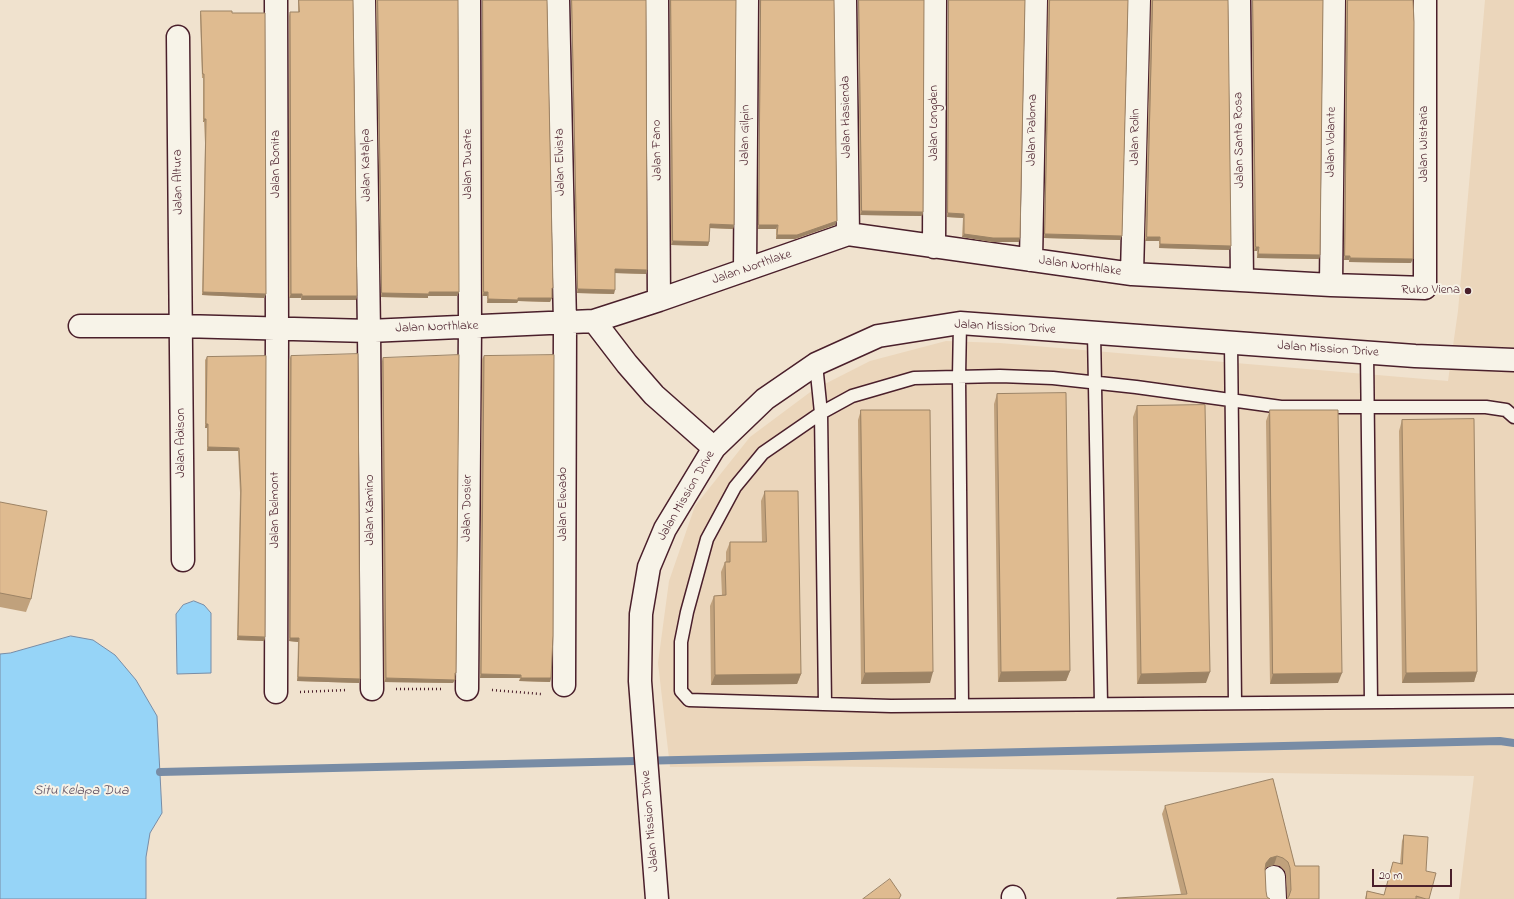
<!DOCTYPE html>
<html>
<head>
<meta charset="utf-8">
<style>
  body { margin:0 }
  #map { position:relative; width:1514px; height:899px; overflow:hidden; background:#f0e2ce; font-family:"Indie Flower",sans-serif }
  canvas { display:block }
  .scale { position:absolute; left:1372px; top:869px; width:80px; height:18px; box-sizing:border-box; border:2px solid #4a1f2b; border-top:0; padding-left:5px; font-size:12px; line-height:14px; white-space:nowrap; color:#4a1f2b; -webkit-text-stroke:3px #f7f3e8; paint-order:stroke }
</style>
</head>
<body>
<div id="map">
<canvas width="1514" height="899"></canvas>
<div class="scale">20 m</div>
</div>
<script>
const c = document.querySelector('canvas').getContext('2d');
c.lineJoin = 'round';
function fill(path, color) { c.fillStyle = color; c.fill(path, 'evenodd'); }
function stroke(path, color, width, dash) { c.strokeStyle = color; c.lineWidth = width; c.lineCap = dash ? 'butt' : 'round'; c.setLineDash(dash || []); c.stroke(path); }
function write(font, color, halo, rows, align = 'center') {
  c.font = font + ' "Indie Flower",sans-serif'; c.lineWidth = 4; c.setLineDash([]); c.textBaseline = 'middle'; c.strokeStyle = halo; c.fillStyle = color; for (const [text, x, y, turn = 0] of rows) {
    c.save(); c.translate(x, y); c.rotate((+turn || 0) * Math.PI / 180); c.textAlign = isNaN(turn) ? turn : align; if (halo) c.strokeText(text, 0, 0); c.fillText(text, 0, 0); c.restore();
  }
}
const built = new Path2D(`
  M1485,0H1514V899H1459L1474,776L805,766L670,767L658,663L669,581L695,506L750,437L813,390L870,361L946,341L1000,343L1448,381L1458,311Z`);
const water = new Path2D(`
  M194,601L204,605L211,613V673L177,674L176,614L183,605Z
  M71,636L93,640L115,655L136,680L157,716L162,813L150,833L146,857V899H0V654L10,653Z`);
const stream = new Path2D(`
  M160,772L1500,741L1514,743`);
const path = new Path2D(`
  M396,689H443
  M492,690L541,694
  M300,692L347,690`);
const lane = new Path2D(`
  M960,323L959,377L962,705
  M1094,333L1101,704
  M1231,343L1235,703
  M1367,352L1371,702
  M816,364L821,413L825,704
  M1514,417L1506,410L1486,407H1281L1136,387L1053,378L1000,376L914,378L852,396L821,413L763,453L735,487L707,539L687,612L681,642V691L689,700L891,706L1514,701`);
const street = new Path2D(`
  M364,0L369,331L372,689
  M558,0L565,323L564,685
  M657,0L659,300
  M845,0L848,234
  M1239,0L1242,280
  M178,37L183,560
  M934,247L935,0
  M1031,260L1036,0
  M745,270L747,0
  M1132,274L1139,0
  M1331,285L1334,0
  M594,321L627,364L654,395L714,448
  M80,326H181L369,331L594,321L659,300L848,234L1132,274L1331,285L1425,288V0
  M467,689L470,327L469,0
  M276,692L277,328L276,0
  M1274,877L1275,899
  M1013,897L1014,899`);
const secondary = new Path2D(`
  M657,899L640,681L641,614L649,567L665,529L714,448L765,399L816,364L878,336L960,323L1415,356L1514,360`);
const wall = new Path2D(`
  M298,0H353L357,296L356,300H301V298H289V16L290,12H298Z
  M376,0H458L459,292L457,296H428V298L381,297Z
  M482,0H547L552,292L550,302L518,301L517,303H487V296H482Z
  M571,0H646L647,270L646,274L615,273L614,294L577,293Z
  M670,0H736L734,225L733,229L710,228L709,242L708,246L671,245Z
  M760,0H834L835,225L795,239H776V229H758Z
  M858,0H924L923,212L922,216L860,215Z
  M948,0H1025L1019,242H992L962,237L963,218L947,217Z
  M1048,0H1128L1120,240L1044,238Z
  M1151,0H1228L1231,246L1229,250L1159,248V241H1145Z
  M1252,0H1323L1320,255L1319,259L1257,258V251H1254Z
  M1346,0H1413L1411,263L1349,262V260H1344Z
  M201,11L266,294L264,298L202,295L205,143L204,122H203V78H202L200,15Z
  M266,356L265,637L264,641L237,640L240,493L238,451H207V428H205V360L207,357Z
  M291,356L360,679L359,683L297,681L298,642L289,641V360Z
  M484,356L551,678L550,682L519,681L520,678H480L482,359Z
  M383,358L456,673L453,683L384,682L382,361Z
  M997,394L1070,671L1066,681L998,682L994,404Z
  M1137,406L1206,683L1137,684L1133,417Z
  M861,410L930,683L861,684L858,420Z
  M1270,410L1338,683L1270,684L1266,421Z
  M1402,420L1477,672L1474,682L1402,683L1399,431Z
  M765,491L801,674L797,684L711,685L710,606L714,596L722,595L721,572L725,562H726V552L730,542H762L761,501Z
  M0,502L31,599L26,612L0,607Z
  M1273,779L1295,866L1319,899L1287,898L1286,876L1285,871L1280,866L1274,865L1267,867L1265,869L1266,891L1181,894L1162,814L1165,806Z
  M1404,835L1426,871L1429,899H1365L1367,891L1384,895L1393,862L1400,864L1402,841Z`);
const shadedWall = new Path2D(`
  M204,119H206L204,122H203Z
  M862,211L923,212L922,216L860,215Z
  M948,213L964,214L963,218L947,217Z
  M837,221L835,225L795,239H776L777,235Z
  M710,224L734,225L733,229L709,228Z
  M759,225H778L776,229H758Z
  M964,234L1020,238L1019,242H992L962,237Z
  M1045,234L1122,236L1120,240L1044,238Z
  M1147,237H1160L1159,241H1145Z
  M673,241L709,242L708,246L671,245Z
  M1160,244L1231,246L1229,250L1159,248Z
  M1256,247H1259L1257,251H1254Z
  M1258,254L1320,255L1319,259L1257,258Z
  M1345,256H1350L1349,260H1344Z
  M1350,258L1413,259L1411,263L1349,262Z
  M615,269L647,270L646,274L614,273Z
  M578,289L615,290L614,294L577,293Z
  M203,292L266,294L264,298L202,295Z
  M429,292H459L457,296H428V298L381,297L382,293Z
  M484,292H488L487,296H482Z
  M291,294H302L301,298H289Z
  M302,296H357L356,300H301Z
  M518,298H552L550,302L518,301L517,303H487L488,299Z
  M206,424H208L207,428H205Z
  M208,447L239,448L238,451H207Z
  M238,636L265,637L264,641L237,640Z
  M290,638H299L298,642L289,641Z
  M1070,671L1066,681L998,682L1001,672Z
  M933,672L930,683L861,684L865,673Z
  M1210,672L1206,683L1137,684L1141,674Z
  M1477,672L1474,682L1402,683L1406,673Z
  M1342,673L1338,683L1270,684L1273,674Z
  M481,674L521,675L520,678H480Z
  M801,674L797,684L711,685L715,675Z
  M298,677L360,679L359,683L297,681Z
  M386,678L455,680L453,683L384,682Z
  M521,678H551L550,682L519,681Z
  M1277,856L1274,865L1267,867L1263,872L1266,863L1270,858Z`);
const building = new Path2D(`
  M299,0H353L357,296H302V294H291L290,12H299Z
  M378,0H458L459,292H429V294L382,293Z
  M483,0H547L553,288H552V298H518V300L488,299V292H484Z
  M572,0H646L647,270L615,269V290L578,289Z
  M671,0H736L734,225L710,224L709,242L673,241Z
  M761,0H834L837,221L797,235H777L778,225H759Z
  M859,0H924L923,212L862,211Z
  M949,0H1025L1020,238H993L964,234V214L948,213Z
  M1050,0H1128L1122,236L1045,234Z
  M1153,0H1228L1231,246L1160,244V237H1147Z
  M1253,0H1323L1320,255L1258,254L1259,247H1256Z
  M1348,0H1413L1414,22L1413,259L1350,258V256H1345Z
  M201,11H232V13H265L266,294L203,292L206,119H204V74H203Z
  M358,354L360,679L298,677L299,638H290L291,356Z
  M459,355L456,673H455V680L386,678L383,358Z
  M554,355L553,636L551,678H521V675L481,674L484,356Z
  M266,356L265,637L238,636L241,490L239,448L208,447V424H206L207,357Z
  M1066,393L1070,671L1001,672L997,394Z
  M1205,405L1210,672L1141,674L1137,406Z
  M861,410H930L933,672L865,673Z
  M1270,410H1338L1342,673L1273,674Z
  M1474,419L1477,672L1406,673L1402,420Z
  M765,491H798L801,674L715,675L714,596L726,595L725,562H730V542H766Z
  M0,502L47,511L31,599L0,593Z
  M1273,779L1295,866H1319V899H1287L1289,896L1291,890L1290,868L1288,862L1283,858L1277,856L1270,858L1266,863L1265,869L1266,891L1267,897L1270,899H1117V898L1187,894L1165,806Z
  M1404,835L1428,837L1426,871L1436,873L1429,899H1426L1416,896V899H1366L1367,891L1384,895L1393,862L1402,864Z
  M890,879L901,895L899,899H863Z`);
const markers = [
  [1468,291,4,"#4a1f2b"]
];
const streetNames = [
  ["Jalan Hasienda",847,117,-91],
  ["Jalan Longden",935,123,-90],
  ["Jalan Paloma",1033,130,-89],
  ["Jalan Gilpin",746,135,-89],
  ["Jalan Rolin",1136,137,-89],
  ["Jalan Santa Rosa",1240,140,-91],
  ["Jalan Volante",1332,142,-89],
  ["Jalan Wistaria",1425,144,-90],
  ["Jalan Fano",658,150,-91],
  ["Jalan Elvista",561,162,-91],
  ["Jalan Bonita",277,164,-90],
  ["Jalan Duarte",469,164,-90],
  ["Jalan Katalpa",367,165,-91],
  ["Jalan Altura",179,182,-91],
  ["Jalan Northlake",1080,267,8],
  ["Jalan Northlake",752,268,-19],
  ["Jalan Northlake",437,328,-2],
  ["Jalan Mission Drive",1005,328,3],
  ["Jalan Mission Drive",1328,350,4],
  ["Jalan Adison",182,443,-90],
  ["Jalan Mission Drive",687,496,-60],
  ["Jalan Elevado",564,504,-90],
  ["Jalan Dosier",468,508,-89],
  ["Jalan Belmont",276,510,-90],
  ["Jalan Kamino",371,510,-90],
  ["Jalan Mission Drive",651,821,-95]
];
const poiNames = [
  ["Ruko Viena",1460,291]
];
const waterNames = [
  ["Situ Kelapa Dua",81,792]
];
fill(built, '#ebd6bb');
fill(water, '#96d4f7');
stroke(water, '#788ca5', 1);
stroke(stream, '#788ca5', 8);
stroke(lane, '#4a1f2b', 15);
stroke(street, '#4a1f2b', 25);
stroke(secondary, '#4a1f2b', 25);
stroke(path, '#4a1f2b', 2.5, [1, 3]);
stroke(lane, '#f7f3e8', 12);
stroke(street, '#f7f3e8', 22);
stroke(secondary, '#f7f3e8', 22);
fill(wall, '#c0a17c');
fill(shadedWall, '#9c8365');
fill(building, '#dfbb90');
stroke(building, '#9c8365', 1);
for (const [x, y, r, color] of markers) { const dot = new Path2D(); dot.arc(x, y, r, 0, 2 * Math.PI); c.fillStyle = color; c.fill(dot); stroke(dot, '#f7f3e8', 1.5); }
write('13px', '#4a1f2b', '#f7f3e8', streetNames);
write('13px', '#4a1f2b', '#f7f3e8', poiNames, 'right');
write('italic 14px', '#5d4c5e', '#f7f3e8', waterNames);
</script>
</body>
</html>
